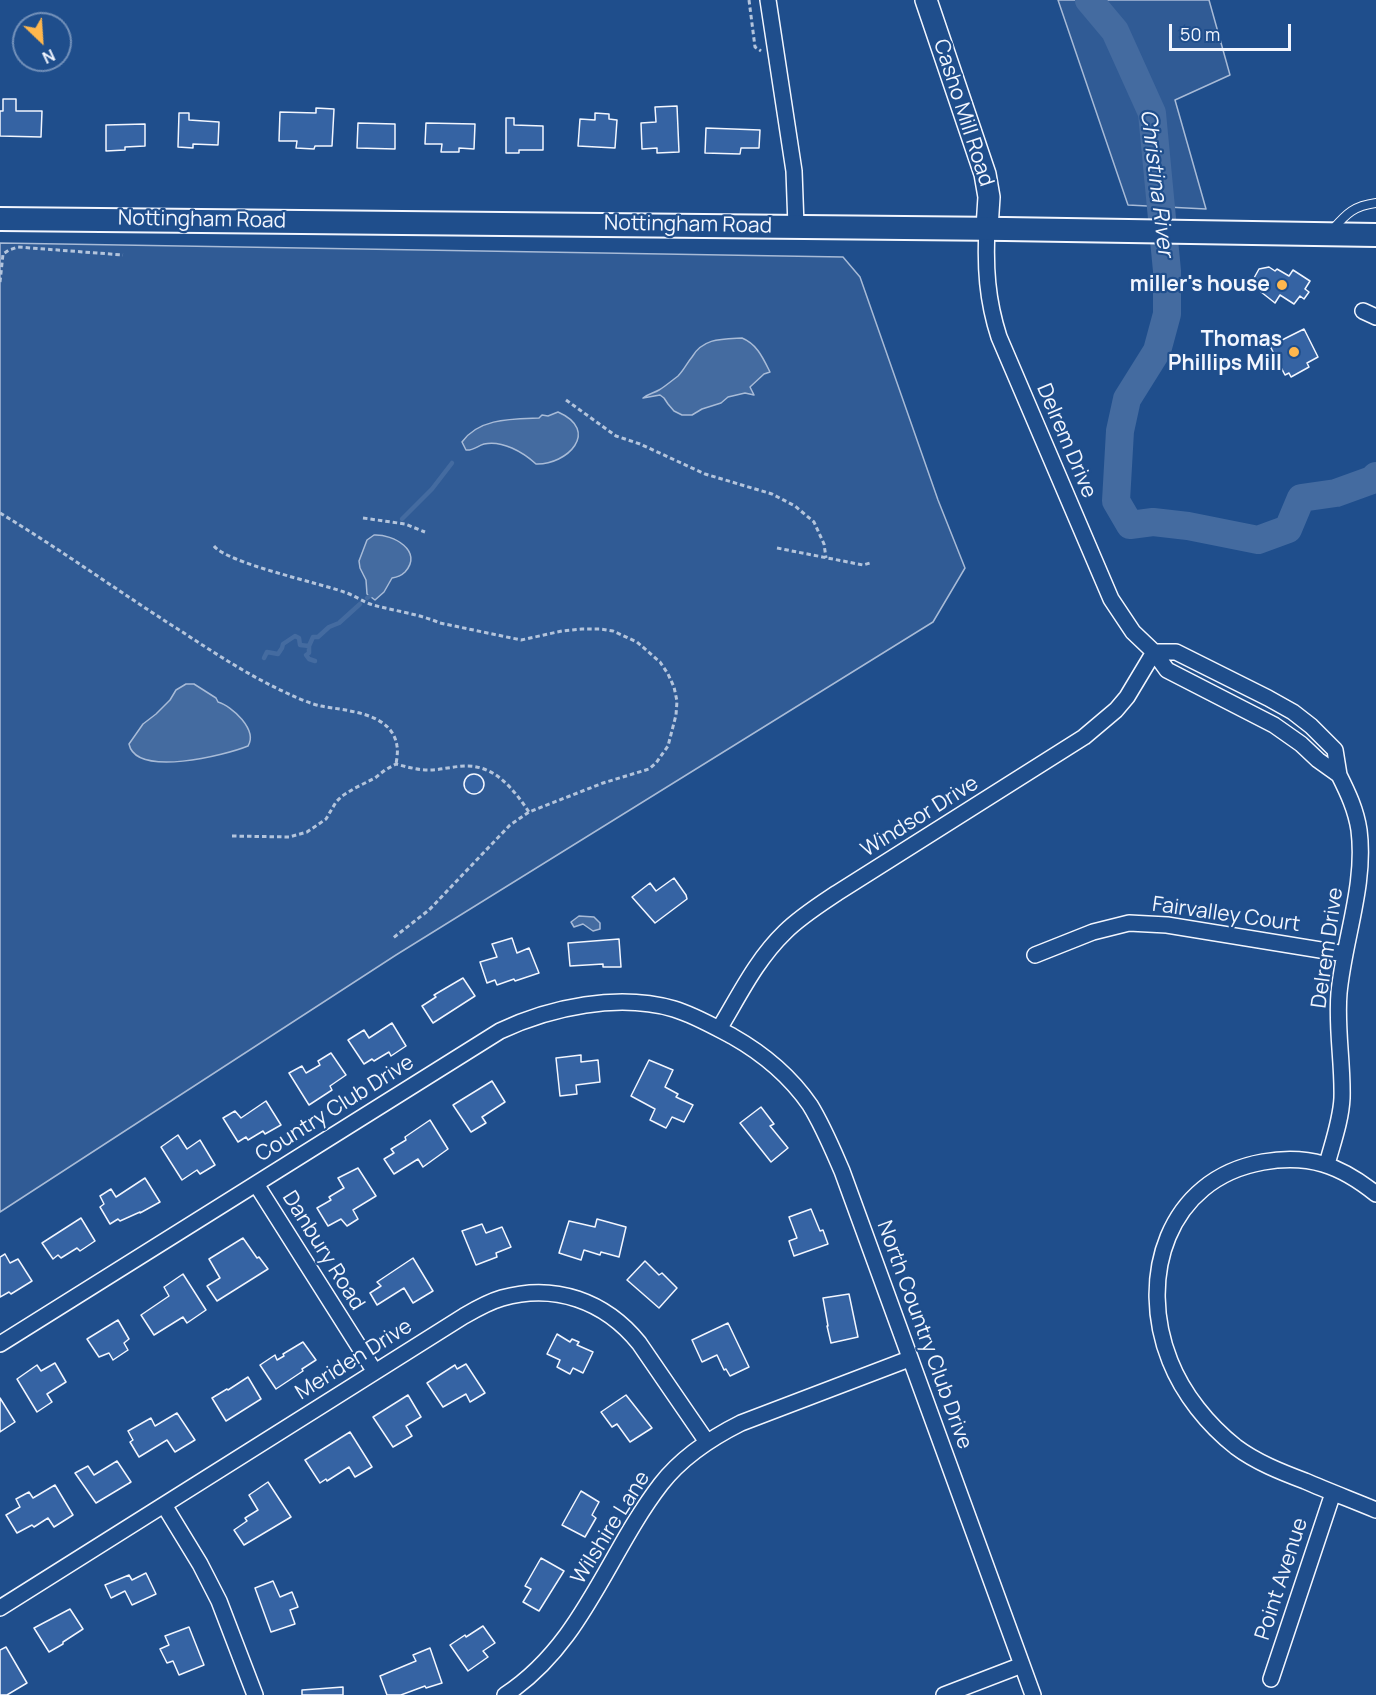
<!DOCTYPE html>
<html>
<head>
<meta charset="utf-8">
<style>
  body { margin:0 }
  #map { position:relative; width:1376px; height:1695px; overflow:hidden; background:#1f4e8c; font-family:Manrope,sans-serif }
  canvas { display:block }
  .north { position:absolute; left:12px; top:12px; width:60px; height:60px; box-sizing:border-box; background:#1f4e8c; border:2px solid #7391ba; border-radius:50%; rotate:155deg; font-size:16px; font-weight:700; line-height:24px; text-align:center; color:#f2f6ff }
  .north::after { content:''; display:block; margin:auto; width:21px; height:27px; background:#ffb74d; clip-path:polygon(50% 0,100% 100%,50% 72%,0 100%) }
  .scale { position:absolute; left:1169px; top:24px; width:122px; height:27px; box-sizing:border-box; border:3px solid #f2f6ff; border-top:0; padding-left:8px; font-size:18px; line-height:21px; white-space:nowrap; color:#f2f6ff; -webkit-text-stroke:4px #1f4e8c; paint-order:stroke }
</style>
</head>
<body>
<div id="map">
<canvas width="1376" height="1695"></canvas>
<div class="north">N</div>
<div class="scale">50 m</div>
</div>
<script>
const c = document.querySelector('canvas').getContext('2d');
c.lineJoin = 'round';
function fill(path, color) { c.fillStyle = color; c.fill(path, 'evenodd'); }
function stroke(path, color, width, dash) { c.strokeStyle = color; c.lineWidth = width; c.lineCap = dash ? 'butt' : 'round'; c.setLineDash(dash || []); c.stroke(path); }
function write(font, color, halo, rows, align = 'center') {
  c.font = font + ' Manrope,sans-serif'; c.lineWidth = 4.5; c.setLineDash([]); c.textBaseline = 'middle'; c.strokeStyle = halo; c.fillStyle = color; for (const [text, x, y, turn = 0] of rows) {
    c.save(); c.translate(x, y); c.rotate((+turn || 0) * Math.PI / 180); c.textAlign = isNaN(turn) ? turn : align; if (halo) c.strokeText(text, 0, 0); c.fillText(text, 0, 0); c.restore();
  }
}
const built = new Path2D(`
  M1058,0H1209L1230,75L1175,100L1206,209L1128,205Z
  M0,243L843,257L860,277L938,500L965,568L933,622L396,955L0,1212Z`);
const water = new Path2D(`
  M742,338C757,344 763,358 770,372L764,374L750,387L754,395L745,393L728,397L721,403L702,409L692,415H682L674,411L668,404L664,398L660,395L643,398C648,394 654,393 659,390C663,388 674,379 678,376C684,370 687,363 692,357C703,338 722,339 742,338Z
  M558,412C601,431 567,465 536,464C523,452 502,440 484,444C477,446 473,451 466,450L462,442C479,418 512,419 539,418L542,415L548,416Z
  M374,535C393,534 424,551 405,572C401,576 398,577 392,578L384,592L375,600L367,594L366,580L360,568L359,561L367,540Z
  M186,684H194L216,698L218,702C232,706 258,730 248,746C226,755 136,778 129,744L143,724L156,714L170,700L176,690Z
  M579,916L594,917L600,923V929L593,931L583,924L574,927L571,922Z`);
const stream = new Path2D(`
  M402,519L432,489L452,463
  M367,598L370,596
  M264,658L267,652L278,654L282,648L283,644L295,636L299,638L300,645L309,646
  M315,661L309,659L306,655L309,653V646L313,637H318L329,627L339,623L360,604`);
const river = new Path2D(`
  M1089,0L1115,31L1152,113L1167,271V314L1157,351L1127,399L1120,431L1116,501L1130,525L1153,522L1188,526L1258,540L1288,529L1301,498L1336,493L1372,480L1376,476`);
const building = new Path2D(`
  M3,99H16V111H42L41,137L0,136V111H3Z
  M677,106L679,152L657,153V148L642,149L641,123L656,122L655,107Z
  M316,108L334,109L332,146H315L314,149L296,148L297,141H279L280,112L316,113Z
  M179,113H189V120L219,122L218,145L193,144V148L178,147Z
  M595,113L609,114V119L617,120L615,148L578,146L580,119L595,120Z
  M506,118H514V125L543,126V150H519V153H506Z
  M358,123L395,124V149L357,148Z
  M426,123L475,124L474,149L459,148V152H441L442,144H425Z
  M145,124V146L125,147V150L106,151V125Z
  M706,128L760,130L759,148H741L740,154L705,153Z
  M1269,267L1275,271L1277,269L1289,276L1293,270L1310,281L1305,289L1309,292L1304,299L1300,296L1294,304L1280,295L1275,303L1256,288L1254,278L1259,269Z
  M1304,329L1318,357L1307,363L1309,367L1291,377L1289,373L1285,375L1270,346Z
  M464 784a10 10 0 1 1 20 0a10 10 0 1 1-20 0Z
  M674,878L686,895L687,899L655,923L632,897L650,883L656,891Z
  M512,938L517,953L529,948L539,973L515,981L514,979L497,985L495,980L487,983L480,962L497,957L492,944Z
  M619,939L621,967H603V964L570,966L568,943Z
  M463,978L475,996L433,1023L422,1006L436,997L434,995Z
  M392,1023L406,1046L391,1056L389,1052L374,1061L372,1059L364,1064L348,1040L364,1030L369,1038Z
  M331,1053L346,1075L330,1086L332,1090L309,1105L289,1073L302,1066L306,1073L320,1065L318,1061Z
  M581,1055V1062L598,1060L600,1082L576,1085L577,1094L560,1096L556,1058Z
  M649,1060L673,1070L665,1087L678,1094L676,1097L693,1105L684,1122L672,1117L666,1128L650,1120L655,1109L631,1096Z
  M492,1081L505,1102L482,1117L486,1123L471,1132L453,1105Z
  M266,1101L281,1125L265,1134L263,1131L248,1140L246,1137L238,1142L223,1118L235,1111L241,1118Z
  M761,1107L774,1124L770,1126L788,1148L771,1162L740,1123Z
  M430,1120L448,1149L423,1167L418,1159L394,1174L384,1159L394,1153L391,1149L406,1140L405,1137Z
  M178,1135L187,1149L200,1140L215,1165L200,1174L197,1170L182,1180L161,1147Z
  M358,1168L376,1196L353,1210L358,1219L347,1226L341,1219L328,1226L317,1208L331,1200L329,1197L344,1188L338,1178Z
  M145,1178L160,1202L140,1213V1212L120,1221L118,1219L110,1224L100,1207L104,1204L100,1196L111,1189L116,1197Z
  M811,1209L820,1231L823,1230L828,1244L794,1256L789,1241L797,1238L789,1217Z
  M81,1218L95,1241L80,1251L77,1248L61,1258L58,1255L53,1259L42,1243Z
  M597,1219L626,1227L619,1257L601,1252L600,1255L584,1250L581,1260L559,1253L569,1221L595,1227Z
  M482,1224L486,1233L502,1227L511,1247L496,1253L497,1257L476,1265L462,1231Z
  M243,1238L257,1258L259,1257L268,1269L217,1301L207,1286L220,1278L209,1259Z
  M5,1254L10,1263L18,1259L32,1281L11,1294L9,1292L0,1297V1257Z
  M413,1258L433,1291L413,1303L404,1288L377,1305L370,1293L381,1286L377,1282Z
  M645,1261L659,1275L662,1273L677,1288L659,1308L627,1280Z
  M183,1274L206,1310L187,1323L183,1317L154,1335L141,1315L169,1296L164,1287Z
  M849,1294L858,1337L831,1343L827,1326H828L823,1298Z
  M118,1320L129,1339L124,1343L128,1350L113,1360L109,1353L99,1357L87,1339Z
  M728,1323L749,1367L730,1376L726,1369L724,1370L717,1355L702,1362L692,1340Z
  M557,1334L570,1342L572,1339L579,1342L577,1345L593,1352L583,1373L573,1368L570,1374L557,1367L560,1360L547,1354Z
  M303,1342L316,1360L302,1369L303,1371L276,1389L260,1365L275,1355L277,1360L284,1356L283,1354Z
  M55,1363L66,1382L47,1394L52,1402L37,1412L17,1379L37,1365L41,1371Z
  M466,1364L485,1393L470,1402L466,1394L443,1407L427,1383L455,1365L457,1369Z
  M248,1377L261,1399L226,1421L212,1398L227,1389L228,1390Z
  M408,1395L421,1417L406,1426L412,1436L393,1447L373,1417Z
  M626,1395L652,1428L630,1442L617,1424L612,1427L601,1412Z
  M0,1398L15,1422L0,1432Z
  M177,1413L195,1440L175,1452L167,1440L139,1457L130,1442L133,1440L128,1431L151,1418L155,1426Z
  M350,1432L372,1467L355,1477L349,1467L327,1481L326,1479L320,1483L305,1460Z
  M117,1461L131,1482L96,1503L75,1473L88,1466L94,1475Z
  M268,1482L291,1517L244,1545L234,1530L247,1521L245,1518L258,1510L249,1495Z
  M55,1485L73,1515L54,1527L48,1518L34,1527L32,1525L17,1533L6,1515L20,1507L16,1499L29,1492L33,1498Z
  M581,1491L599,1502L592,1515L596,1518L585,1537L562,1525Z
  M541,1558L564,1571L539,1611L523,1602L531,1589L525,1586Z
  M146,1573L156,1594L132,1605L125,1591L111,1598L105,1585L129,1575L132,1580Z
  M273,1581L280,1597L292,1592L298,1607L290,1610L295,1624L271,1632L255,1588Z
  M70,1609L83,1629L63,1642V1644L49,1652L34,1628Z
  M483,1626L495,1643L483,1651L488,1657L468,1671L450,1645L465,1635L466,1637Z
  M189,1627L204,1665L179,1675L173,1661L167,1663L160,1649L169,1645L165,1636Z
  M6,1647L27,1683L7,1695H0V1650Z
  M430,1648L442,1683L426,1688L425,1686L401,1695H387L380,1676L416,1661L413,1655Z
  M343,1687V1695H302V1690Z`);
const path = new Path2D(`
  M749,0L755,47L761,51
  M0,282L3,254L9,250L18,247L123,255
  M566,400L616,436L640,444L705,474L772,494L795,506L814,522L824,544L826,558
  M0,513C63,551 122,594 184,633C219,656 253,678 291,695C300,699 311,704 321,706C346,711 392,712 397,746C398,751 397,758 396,764
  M363,518L405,524L425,532
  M214,546C227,563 319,583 344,592C354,595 363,602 373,605C395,611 419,614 440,623L521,640L562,631L582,629H600L613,631L637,642L660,662L668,674L674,687L677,701L676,715L668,746L656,763L649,769L603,783L529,812L510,825L429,910L393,938
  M777,548L863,565L870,563
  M232,836L289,837L307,832L326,819L336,802L342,796L355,788L375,778L385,770L396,764C407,767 418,770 429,770C441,770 454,766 467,766C496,766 514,790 529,812`);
const lane = new Path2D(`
  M1333,229C1347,213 1354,206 1376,203`);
const street = new Path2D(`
  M768,0L794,171L796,226
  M1363,311L1376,317
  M1154,652H1176L1268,698L1293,712L1311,726L1335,750L1339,775L1318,760L1301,744L1274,725L1167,670Z
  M1035,955L1093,932L1129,923L1167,925L1345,954
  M719,1029C739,996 756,960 785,932C800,917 819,905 837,893L1084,737L1116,710L1127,697L1154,652L1133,632L1111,599L999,337C987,300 985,267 987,228
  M1327,1164C1333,1142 1341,1120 1342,1098C1343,1063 1336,1028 1339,993C1344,939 1366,885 1359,830C1356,810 1348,793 1339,775
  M256,1184L375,1372
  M1376,1194C1340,1165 1309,1154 1263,1162C1167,1179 1137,1278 1170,1361C1183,1394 1208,1425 1236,1447C1256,1462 1281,1472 1305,1481C1328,1491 1352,1500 1376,1510
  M0,1344L500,1031C551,1007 618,993 674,1009C694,1015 713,1026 732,1036C762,1053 790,1076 810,1105C823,1126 832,1148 842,1171L1033,1695
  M164,1505L200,1564L219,1601L255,1695
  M0,1608L464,1316C476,1309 488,1302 502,1298C555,1283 605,1301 639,1343L707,1442
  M1271,1679L1333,1493
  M505,1695C583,1644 607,1554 661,1484C682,1457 711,1438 741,1423L909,1359
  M944,1695L1022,1665`);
const secondary = new Path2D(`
  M926,0L985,174L989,197L987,228`);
const primary = new Path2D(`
  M0,219L1005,229L1376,235`);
const markers = [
  [1282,285,6,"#ffb74d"],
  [1294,352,6,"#ffb74d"]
];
const streetNames = [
  ["Casho Mill Road",963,113,72],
  ["Nottingham Road",202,220,1],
  ["Nottingham Road",688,225,1],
  ["Delrem Drive",1066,441,67],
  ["Windsor Drive",920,817,-32],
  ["Fairvalley Court",1226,915,8],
  ["Delrem Drive",1328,948,-82],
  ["Country Club Drive",335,1109,-32],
  ["Danbury Road",323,1251,58],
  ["North Country Club Drive",924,1335,70],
  ["Meriden Drive",354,1360,-32],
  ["Wilshire Lane",611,1528,-58],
  ["Point Avenue",1282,1579,-72]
];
const poiNames = [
  ["miller's house",1270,285],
  ["Thomas",1282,340],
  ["Phillips Mill",1282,364]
];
const waterNames = [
  ["Christina River",1156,183,83]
];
fill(built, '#305b95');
stroke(built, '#a8bbd7', 1.5);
fill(water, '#446ba0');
stroke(water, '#a8bbd7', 1.5);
stroke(stream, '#446ba0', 4.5);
stroke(river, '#446ba0', 28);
fill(building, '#3563a3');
stroke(building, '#f2f6ff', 1.5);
stroke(lane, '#f2f6ff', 10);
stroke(street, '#f2f6ff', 18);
stroke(secondary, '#f2f6ff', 24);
stroke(primary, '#f2f6ff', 26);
stroke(path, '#b3c4dc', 3, [4.5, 3]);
stroke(lane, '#1f4e8c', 8);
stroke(street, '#1f4e8c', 15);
stroke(secondary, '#1f4e8c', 21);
stroke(primary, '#1f4e8c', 22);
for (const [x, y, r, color] of markers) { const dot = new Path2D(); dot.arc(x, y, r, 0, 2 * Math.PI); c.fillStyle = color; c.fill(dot); stroke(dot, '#1f4e8c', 2); }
write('21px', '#f2f6ff', '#1f4e8c', streetNames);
write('bold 21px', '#f2f6ff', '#1f4e8c', poiNames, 'right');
write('italic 22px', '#f2f6ff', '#1f4e8c', waterNames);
</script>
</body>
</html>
